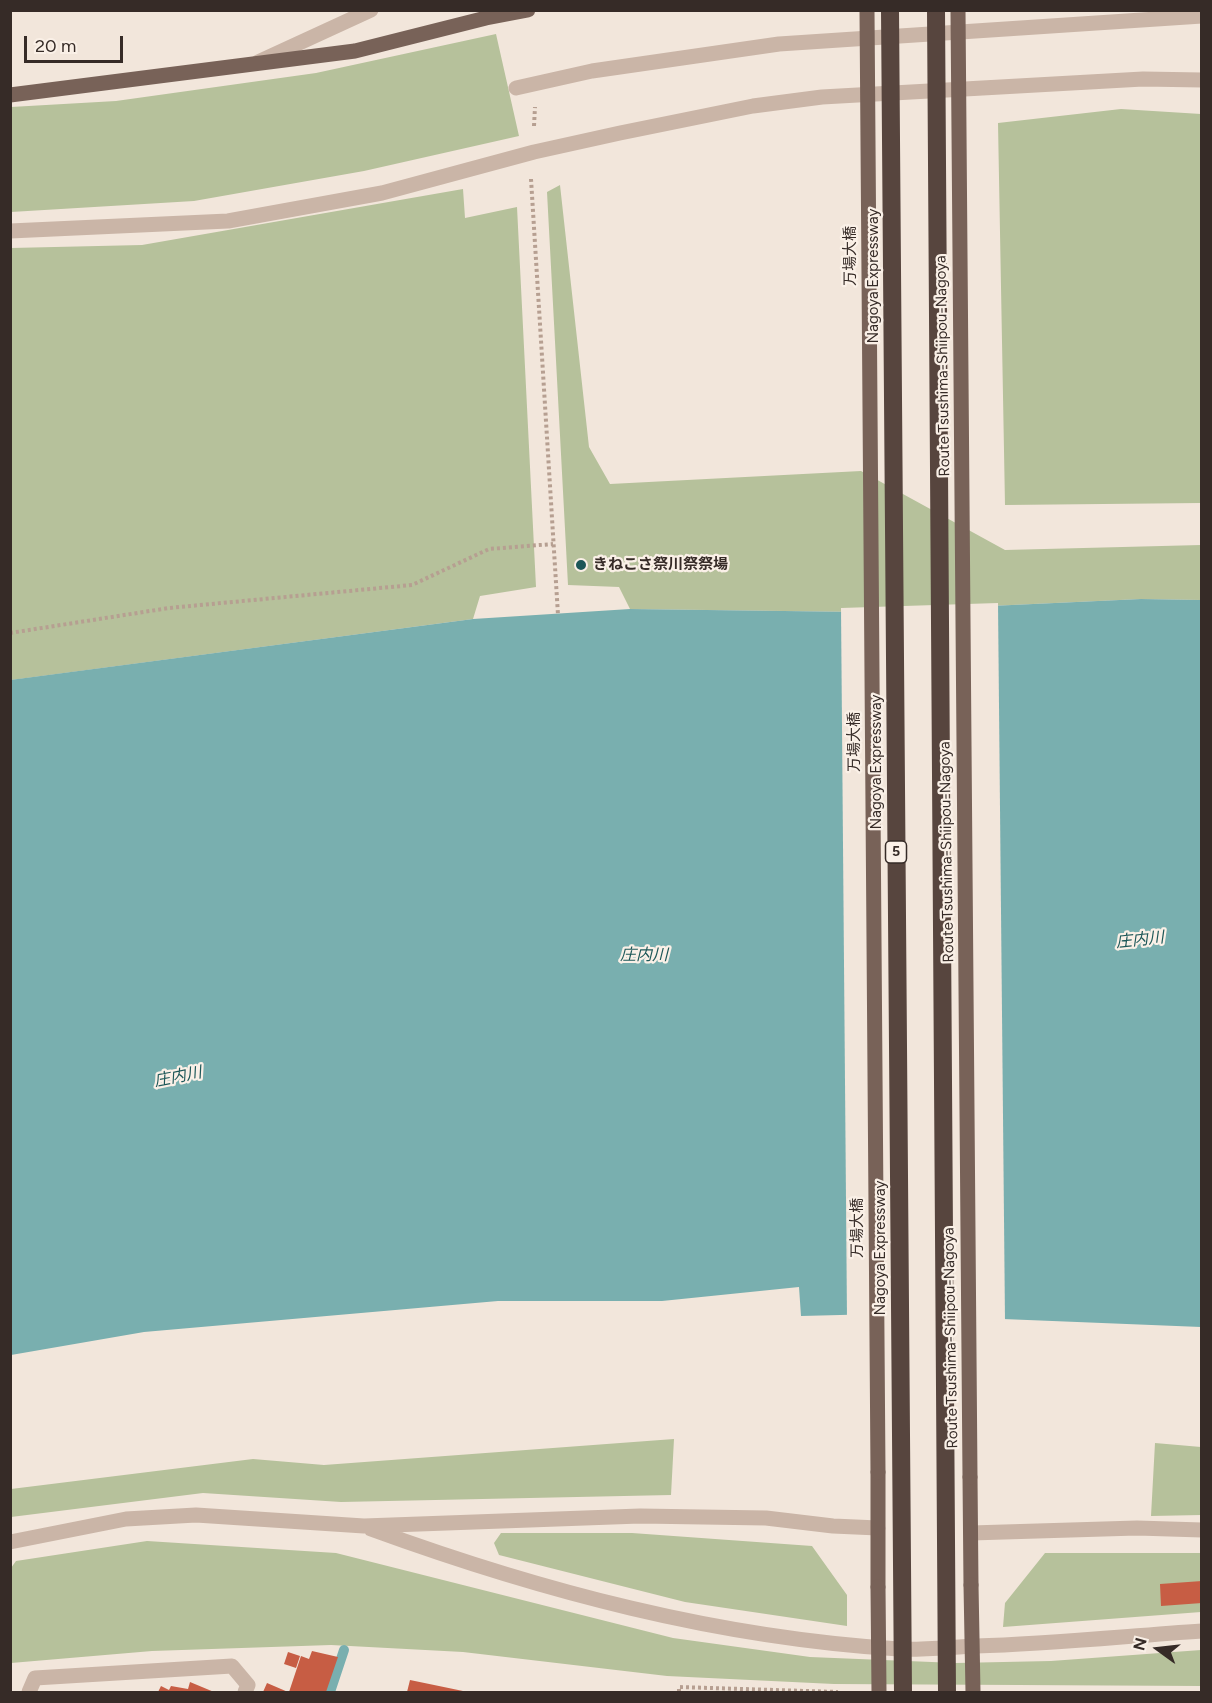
<!DOCTYPE html>
<html>
<head>
<meta charset="utf-8">
<style>
  body { margin:0 }
  #map { position:relative; width:1212px; height:1703px; overflow:hidden; background:#f2e6db; font-family:Figtree,sans-serif }
  canvas { display:block }
  .frame { position:absolute; inset:0; border:12px solid #362b27; pointer-events:none }
  .north { position:absolute; left:1128px; top:1619px; width:60px; height:60px; -webkit-text-stroke:4px #faf0e7; paint-order:stroke; rotate:285deg; font-size:16px; font-weight:700; line-height:24px; text-align:center; color:#362b27 }
  .north::after { content:''; display:block; margin:auto; width:21px; height:27px; background:#362b27; clip-path:polygon(50% 0,100% 100%,50% 72%,0 100%) }
  .scale { position:absolute; left:24px; top:36px; width:99px; height:27px; box-sizing:border-box; border:3px solid #362b27; border-top:0; padding-left:8px; font-size:18px; line-height:21px; white-space:nowrap; color:#362b27; -webkit-text-stroke:4px #faf0e7; paint-order:stroke }
</style>
</head>
<body>
<div id="map">
<canvas width="1212" height="1703"></canvas>
<div class="frame"></div>
<div class="north">N</div>
<div class="scale">20 m</div>
</div>
<script>
const c = document.querySelector('canvas').getContext('2d');
c.lineJoin = 'round';
function fill(path, color) { c.fillStyle = color; c.fill(path, 'evenodd'); }
function stroke(path, color, width, dash) { c.strokeStyle = color; c.lineWidth = width; c.lineCap = dash ? 'butt' : 'round'; c.setLineDash(dash || []); c.stroke(path); }
function write(font, color, halo, rows, align = 'center') {
  c.font = font + ' Figtree,"Noto Sans JP",sans-serif'; c.lineWidth = 4.5; c.setLineDash([]); c.textBaseline = 'middle'; c.strokeStyle = halo; c.fillStyle = color; for (const [text, x, y, turn = 0] of rows) {
    c.save(); c.translate(x, y); c.rotate((+turn || 0) * Math.PI / 180); c.textAlign = isNaN(turn) ? turn : align; if (halo) c.strokeText(text, 0, 0); c.fillText(text, 0, 0); c.restore();
  }
}
const green = new Path2D(`
  M496,34L519,136L364,171L194,201L11,212V107L116,101L316,73Z
  M1121,109L1201,114V503L1005,505L998,123Z
  M560,185L589,447L610,484L861,471L1005,550L1201,545V600L1141,599L861,612L630,609L619,587L568,585L547,192Z
  M463,189L465,218L517,207L536,587L480,596L473,619L11,680V248L142,245Z
  M674,1439L671,1495L341,1502L203,1493L11,1517V1489L253,1459L324,1465Z
  M1155,1443L1201,1447V1515L1151,1516Z
  M501,1533H632L812,1546L847,1595V1626L685,1602L499,1555L494,1543Z
  M147,1541L336,1553L673,1638L810,1657L956,1663L1051,1661L1201,1650L1202,1686L834,1684L667,1676L463,1652L331,1645L152,1651L11,1663V1568L16,1561Z
  M1045,1553H1201V1612L1003,1627L1005,1603Z`);
const water = new Path2D(`
  M1141,599L1201,600V1327L879,1314L801,1316L799,1287L662,1301H498L144,1332L11,1355L10,680L473,619L630,609L861,612Z`);
const pier = new Path2D(`
  M998,603L1005,1322L847,1318L841,608Z`);
const stream = new Path2D(`
  M330,1692L344,1650`);
const building = new Path2D(`
  M1202,1581V1603L1161,1606L1160,1584Z
  M312,1651L338,1657L326,1692H289L301,1656L309,1659Z
  M288,1652L300,1656L296,1668L284,1664Z
  M410,1680L463,1691V1692H407Z
  M190,1682L214,1692H158L161,1686L169,1690L171,1686L188,1689Z
  M267,1683L288,1692H263Z`);
const path = new Path2D(`
  M534,126L535,107
  M531,179L558,615
  M10,633L169,608L412,585L489,549L553,544
  M679,1692V1687L838,1692`);
const minor = new Path2D(`
  M258,62L371,10
  M516,88L592,71L779,44L1202,16
  M10,231L228,221L382,193L534,152L620,133L753,106L822,97L1143,79L1202,80
  M371,1529C541,1591 718,1638 899,1649C924,1650 951,1647 976,1646C1051,1644 1126,1636 1202,1631
  M971,1533L1137,1528L1202,1530
  M10,1542L126,1519L196,1515L364,1526L640,1516L766,1518L833,1526L878,1528
  M29,1692L35,1678L232,1666L248,1685L245,1692`);
const major = new Path2D(`
  M10,95L355,51L486,18L528,10
  M970,1477L971,1585
  M878,1587V1472`);
const majorBridge = new Path2D(`
  M867,10L878,1472
  M958,10L970,1477
  M971,1585L973,1692
  M878,1587L879,1692`);
const highwayBridge = new Path2D(`
  M890,10L903,1692
  M936,10L947,1692`);
const markers = [
  [581,565,6,"#1c5758"]
];
const shields = [
  [896,852,21]
];
const shieldNames = [
  ["5",896,852]
];
const streetNames = [
  ["万場大橋",851,256,-90],
  ["Nagoya Expressway",874,276,-90],
  ["Route Tsushima-Shiipou-Nagoya",943,366,-91],
  ["万場大橋",855,742,-90],
  ["Nagoya Expressway",877,762,-90],
  ["Route Tsushima-Shiipou-Nagoya",947,852,-91],
  ["万場大橋",858,1228,-90],
  ["Nagoya Expressway",881,1248,-90],
  ["Route Tsushima-Shiipou-Nagoya",951,1338,-91]
];
const poiNames = [
  ["きねこさ祭川祭祭場",593,565]
];
const waterNames = [
  ["庄内川",1140,940,-6],
  ["庄内川",644,955],
  ["庄内川",178,1077,-11]
];
fill(green, '#b6c19b');
fill(water, '#79afaf');
fill(pier, '#f2e6db');
stroke(stream, '#79afaf', 10);
fill(building, '#c75d44');
stroke(path, '#b69f91', 4, [3, 3]);
stroke(minor, '#cab5a7', 15);
stroke(major, '#786258', 15);
stroke(majorBridge, '#786258', 15);
stroke(highwayBridge, '#57453e', 18);
for (const [x, y, r, color] of markers) { const dot = new Path2D(); dot.arc(x, y, r, 0, 2 * Math.PI); c.fillStyle = color; c.fill(dot); stroke(dot, '#faf0e7', 2); }
for (const [x, y, w] of shields) { const box = new Path2D(); box.roundRect(x - w / 2, y - 11, w, 22, 4.5); c.fillStyle = '#faf0e7'; c.fill(box); stroke(box, '#362b27', 1.5); }
write('bold 14px', '#362b27', null, shieldNames);
write('15px', '#362b27', '#faf0e7', streetNames);
write('bold 15px', '#362b27', '#faf0e7', poiNames, 'left');
write('italic 16px', '#1c5758', '#faf0e7', waterNames);
</script>
</body>
</html>
